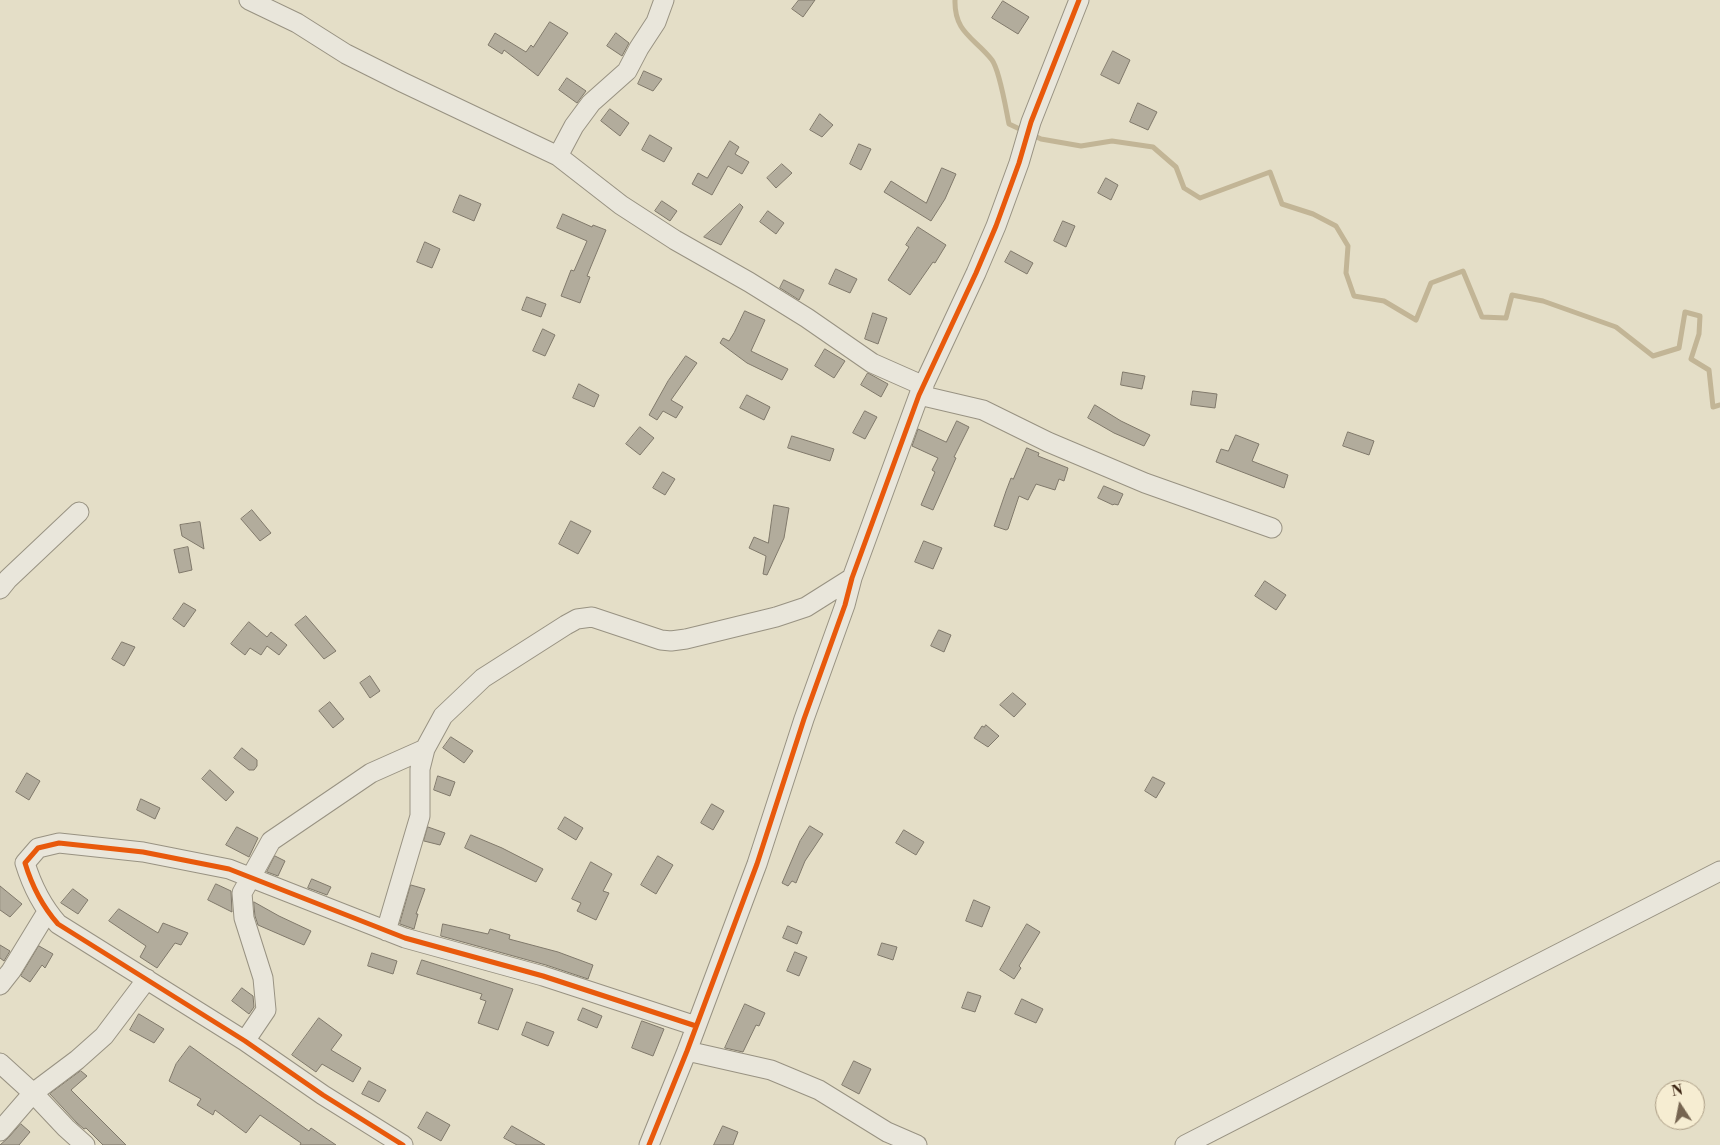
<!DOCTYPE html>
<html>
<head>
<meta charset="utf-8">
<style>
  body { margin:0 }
  #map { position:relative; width:1720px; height:1145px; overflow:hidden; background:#e4dec7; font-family:"Libre Bodoni",serif }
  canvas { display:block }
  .north { position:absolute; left:1655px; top:1080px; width:50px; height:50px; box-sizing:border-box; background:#f6edd2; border:1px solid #ab9d85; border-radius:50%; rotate:349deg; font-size:14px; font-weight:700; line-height:20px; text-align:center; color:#3b2412 }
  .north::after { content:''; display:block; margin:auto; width:18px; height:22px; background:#766551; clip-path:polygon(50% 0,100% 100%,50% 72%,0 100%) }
</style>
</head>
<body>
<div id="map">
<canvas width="1720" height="1145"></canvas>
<div class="north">N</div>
</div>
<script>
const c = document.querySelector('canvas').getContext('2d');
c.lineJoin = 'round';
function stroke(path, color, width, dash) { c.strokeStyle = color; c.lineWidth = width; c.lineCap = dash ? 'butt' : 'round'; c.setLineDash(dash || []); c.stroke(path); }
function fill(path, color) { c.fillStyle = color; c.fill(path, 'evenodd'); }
const stream = new Path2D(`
  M955,0C954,33 975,38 992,60C1000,71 1006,110 1009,124L1041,139L1081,146L1112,141L1153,147L1176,167L1184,188L1200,198L1270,172L1282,204L1313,214L1336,226L1348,246L1346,273L1354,296L1384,301L1416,320L1431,283L1463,271L1482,317L1506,318L1512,295L1543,301L1616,327L1653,356L1679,348L1685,312L1700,316L1699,334L1691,359L1709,370L1713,407L1720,405`);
const building = new Path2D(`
  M799,0H815L803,17L792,9Z
  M1003,1L1029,17L1018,34L992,18Z
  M550,22L568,33L538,76L504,50L502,54L488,45L495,33L526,52L531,45L533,47Z
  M616,33L629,43L622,56L607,46Z
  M1113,51L1130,60L1119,84L1101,75Z
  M644,71L662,79L653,91L638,84Z
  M567,78L586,91L577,103L559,90Z
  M1138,103L1157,112L1148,130L1130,122Z
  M610,109L629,123L620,136L601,121Z
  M820,114L833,125L822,137L810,130Z
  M650,135L672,148L664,162L642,150Z
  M730,141L739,147L735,154L749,162L742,174L728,166L712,195L692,184L698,173L707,178Z
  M859,144L871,149L861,170L850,164Z
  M782,164L792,173L776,188L767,178Z
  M942,168L956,174L945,199L931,221L884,192L891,181L926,203Z
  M1106,178L1118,185L1111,200L1098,193Z
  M460,195L481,204L474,221L453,212Z
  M662,201L677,211L670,221L655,211Z
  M740,204L743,207L721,245L704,237Z
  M768,211L784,223L776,234L760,222Z
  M563,214L592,227L593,225L606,230L587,276L590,277L580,303L561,296L571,270L574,271L587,241L557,228Z
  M1063,221L1075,226L1066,247L1054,241Z
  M918,227L946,245L935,263L933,262L910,295L888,280L909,247L906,245Z
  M425,242L440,249L432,268L417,262Z
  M1011,251L1033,263L1027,274L1005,262Z
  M836,269L857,279L850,293L829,284Z
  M784,280L804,290L799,300L780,288Z
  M527,297L546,304L541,317L522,310Z
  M745,311L765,320L751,351L788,369L782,380L747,363L720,343L723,338L729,341L734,333Z
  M873,313L887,318L878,344L865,339Z
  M543,329L555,335L545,356L533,351Z
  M825,349L845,361L834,378L815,366Z
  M686,356L697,363L671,400L683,407L676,418L663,411L657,420L649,415L668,381Z
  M1123,372L1145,376L1142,389L1121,385Z
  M868,373L888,384L881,397L861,385Z
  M579,384L599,395L594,407L573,398Z
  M1193,391L1217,394L1215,408L1191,405Z
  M747,395L770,407L764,420L740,408Z
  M1095,405L1121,421L1150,435L1144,446L1114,433L1088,418Z
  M865,411L877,417L865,439L853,433Z
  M957,421L969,427L954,457L956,458L933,510L921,505L935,472L932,470L938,458L912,446L918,429L946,442Z
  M640,427L654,438L640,455L626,444Z
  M1348,432L1374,441L1369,455L1343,446Z
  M1236,435L1259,444L1252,461L1288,475L1284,488L1216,462L1221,449L1228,451Z
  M792,436L834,449L830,461L788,448Z
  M1027,448L1039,453L1038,456L1068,468L1064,481L1059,479L1055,490L1036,484L1028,500L1019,496L1008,529L1006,530L994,526L1006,491L1011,478L1013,479Z
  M663,472L675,479L665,495L653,488Z
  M1104,486L1123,494L1118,505L1114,504L1113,505L1098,498Z
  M774,505L789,508L784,538L767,575L763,574L766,556L749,548L754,537L768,543Z
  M252,510L271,533L260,541L241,519Z
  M571,521L591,531L578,554L559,544Z
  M200,522L204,549L182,536L180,525Z
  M924,541L942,548L933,569L915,562Z
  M188,547L192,570L179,573L174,550Z
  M1265,581L1286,595L1276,610L1255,596Z
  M184,603L196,610L184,627L173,619Z
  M306,616L336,651L324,659L295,625Z
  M249,622L267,637L271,632L287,645L279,655L267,646L261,655L250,648L245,655L231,644Z
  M939,630L951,635L944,652L931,646Z
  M122,642L135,647L124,666L112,659Z
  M370,676L380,691L370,698L360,683Z
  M1013,693L1026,704L1014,717L1000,705Z
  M330,702L344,719L333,728L319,711Z
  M986,725L999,736L988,747L974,738L982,726L984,727Z
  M451,737L473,751L464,763L443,748Z
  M242,748L257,760V766L254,770H249L234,758Z
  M210,770L234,792L226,801L202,779Z
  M27,773L40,781L29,800L16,792Z
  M438,776L455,782L450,796L434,790Z
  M1153,777L1165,783L1156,798L1145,791Z
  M141,799L160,808L155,819L137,810Z
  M712,804L724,811L713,830L701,823Z
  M565,817L583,828L576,840L558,829Z
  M810,826L823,834L805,861L796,883L792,881L788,886L782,883L800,841Z
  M237,827L258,838L249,857L226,845Z
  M428,827L445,833L440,845L424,841Z
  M904,830L924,842L916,855L896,843Z
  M471,835L502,848L543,869L536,882L465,848Z
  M275,856L285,861L278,876L267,872Z
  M658,856L673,865L656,894L641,885Z
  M591,862L612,874L603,891L609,893L596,920L577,911L581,903L572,899Z
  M312,879L331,887L327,895L308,888Z
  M216,884L231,891L232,912L208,900Z
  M411,885L425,889L416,914H418L414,929L400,924Z
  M0,886L22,904L10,917L0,910Z
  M73,889L88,900L78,914L61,903Z
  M974,900L990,907L982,927L966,921Z
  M254,902L279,916L311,931L304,945L258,925L255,916Z
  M119,909L158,933L163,923L188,933L181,945L175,943L157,968L140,957L146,946L109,921Z
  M443,924L488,934L490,929L510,935L509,939L558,952L593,965L588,979L546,965L441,936Z
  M1027,924L1040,932L1019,966L1021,968L1014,979L1000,970Z
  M788,926L802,932L797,944L783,938Z
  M882,943L897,947L893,960L878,955Z
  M0,945L10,951L4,961L0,958Z
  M39,946L53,954L45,968L42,965L30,982L21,976Z
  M795,952L807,957L799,976L787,971Z
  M372,953L397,961L393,974L368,966Z
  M422,960L513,989L498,1030L478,1023L486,1001L480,999L482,994L417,974Z
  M242,988L253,996L254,1007L249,1014L232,1001Z
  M968,992L981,996L975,1012L962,1008Z
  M1022,999L1043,1009L1036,1023L1015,1014Z
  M745,1004L765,1013L759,1026L756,1025L743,1052L725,1048Z
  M583,1008L602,1016L597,1028L578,1020Z
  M139,1014L164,1029L154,1043L130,1030Z
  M319,1018L342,1035L331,1050L361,1068L353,1082L322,1064L316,1072L292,1055Z
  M642,1021L664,1029L653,1056L632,1048Z
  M527,1022L554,1032L548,1046L522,1035Z
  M190,1046L309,1131L311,1128L336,1145H300L301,1143L260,1115L246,1133L215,1110L213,1115L197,1105L201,1099L169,1081L176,1064Z
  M854,1061L871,1069L859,1094L842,1085Z
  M81,1071L87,1076L71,1090L126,1145H103L86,1128L84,1129L77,1123L50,1094Z
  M369,1081L386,1090L379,1102L362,1094Z
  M427,1112L450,1125L441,1141L418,1128Z
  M21,1124L30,1132L19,1145H0L8,1138Z
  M512,1126L545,1145H517L504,1138Z
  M723,1126L738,1132L733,1145H714Z`);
const minor = new Path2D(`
  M249,0L297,23L346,54L402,82L558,156L621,205L675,240L749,282L807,318L872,363L924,386
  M558,156L574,126L591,103L627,71L639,48L656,22L664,0
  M919,395L983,410L1048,442L1145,483L1272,528
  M0,589L8,579L79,512
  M386,931L420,816V769L425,749L443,716L483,678L566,625L577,619L592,617L661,640L671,641L686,639L776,617L806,607L852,578
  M0,985L11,971L47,912
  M245,1041L266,1010L263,978L244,918L242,893L271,841L371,773L425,749
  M687,1051L771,1070L819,1090L887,1132L917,1145
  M0,1063L33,1093L66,1128L85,1145
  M0,1131L33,1093L77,1060L104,1036L147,979
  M403,1145L323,1095L245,1041L58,924C42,906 32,886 25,863L38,848L59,843L143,852L229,869L405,938L543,976L696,1026
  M649,1145L687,1051L757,864L804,719L845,605L852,578L919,395L976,273L996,226L1019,163L1031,122L1079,0
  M1185,1145L1720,871`);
const cycleway = new Path2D(`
  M403,1145L323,1095L245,1041L58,924C42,906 32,886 25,863L38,848L59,843L143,852L229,869L405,938L543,976L696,1026
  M649,1145L687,1051L757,864L804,719L845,605L852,578L919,395L976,273L996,226L1019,163L1031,122L1079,0`);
stroke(stream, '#c2b596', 5);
fill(building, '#b2ac9c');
stroke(building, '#80796b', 1);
stroke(minor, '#989282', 21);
stroke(minor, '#e9e6db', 19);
stroke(cycleway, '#e8590c', 5);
</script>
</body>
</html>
